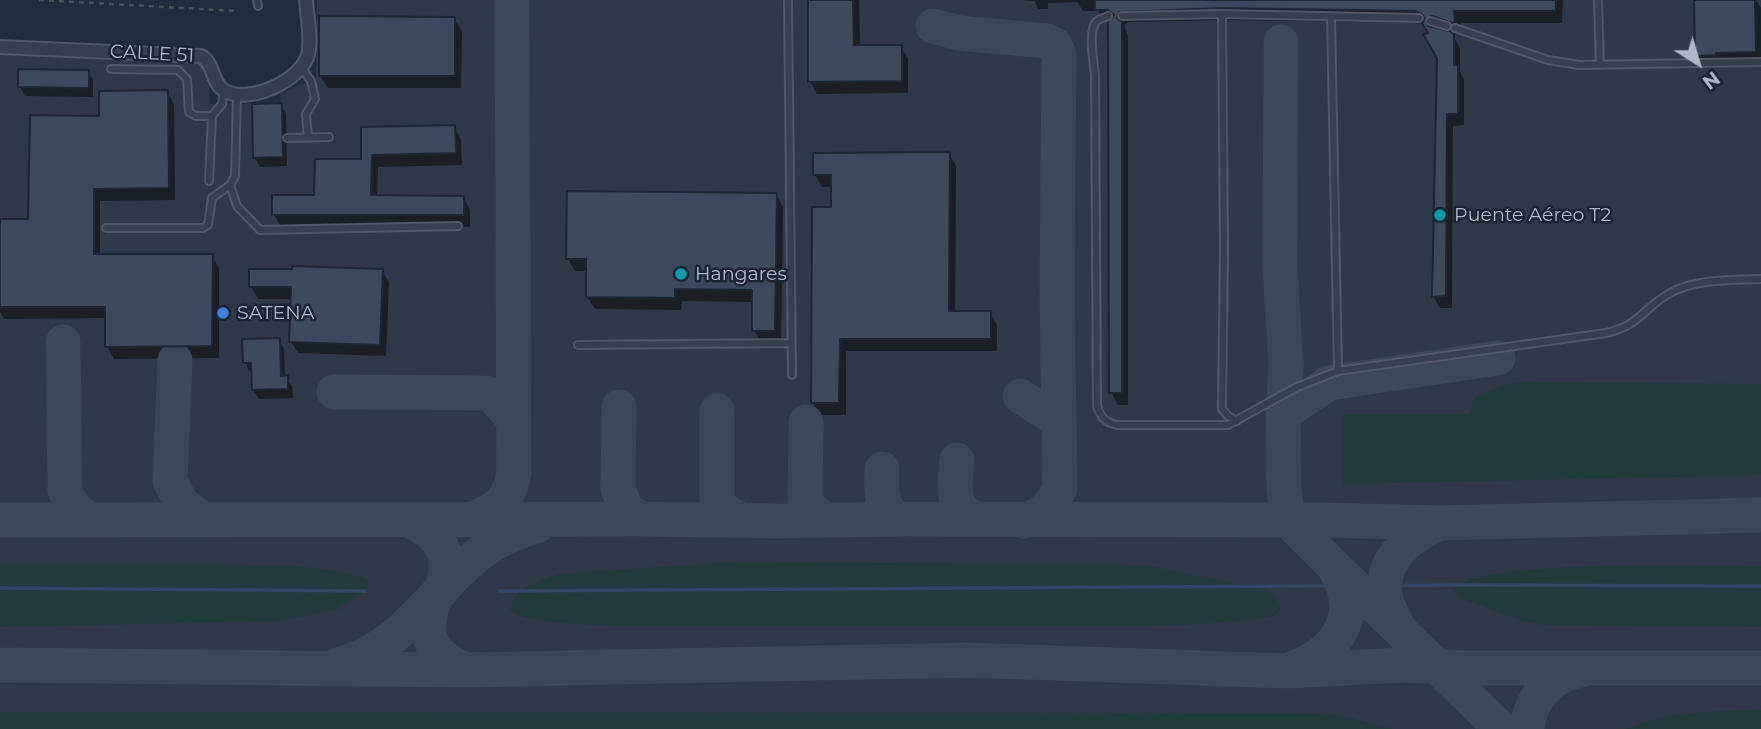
<!DOCTYPE html>
<html>
<head>
<meta charset="utf-8">
<style>
  body { margin:0 }
  #map { position:relative; width:1761px; height:729px; overflow:hidden; background:#212c3d; font-family:Montserrat,sans-serif }
  canvas { display:block }
  .north { position:absolute; left:1663px; top:28px; width:70px; height:70px; -webkit-text-stroke:5px #1b2432; paint-order:stroke; rotate:143deg; font-size:19px; font-weight:700; line-height:28px; text-align:center; color:#b1b9c9 }
  .north::after { content:''; display:block; margin:auto; width:24px; height:32px; background:#b1b9c9; clip-path:polygon(50% 0,100% 100%,50% 72%,0 100%) }
</style>
</head>
<body>
<div id="map">
<canvas width="1761" height="729"></canvas>
<div class="north">N</div>
</div>
<script>
const c = document.querySelector('canvas').getContext('2d');
c.lineJoin = 'round';
function fill(path, color) { c.fillStyle = color; c.fill(path, 'evenodd'); }
function stroke(path, color, width, dash) { c.strokeStyle = color; c.lineWidth = width; c.lineCap = dash ? 'butt' : 'round'; c.setLineDash(dash || []); c.stroke(path); }
function write(font, color, halo, rows, align = 'center') {
  c.font = font + ' Montserrat,sans-serif'; c.lineWidth = 5; c.setLineDash([]); c.textBaseline = 'middle'; c.strokeStyle = halo; c.fillStyle = color; for (const [text, x, y, turn = 0] of rows) {
    c.save(); c.translate(x, y); c.rotate((+turn || 0) * Math.PI / 180); c.textAlign = isNaN(turn) ? turn : align; if (halo) c.strokeText(text, 0, 0); c.fillText(text, 0, 0); c.restore();
  }
}
const airport = new Path2D(`
  M317,0H1761V729H0V54L198,62L204,65L209,75V104L281,103L280,93L316,78Z`);
const green = new Path2D(`
  M1515,382L1761,384V475L1343,484V414H1469L1475,396Z
  M735,562L1145,565L1268,590L1276,597L1280,609L1274,616C1228,624 1181,625 1134,626H615C593,624 525,624 511,611C511,589 541,580 558,574Z
  M0,564L279,565L324,569L366,578L369,584L366,591L336,610L277,621L0,627Z
  M1761,566V627L1543,625L1520,620L1460,598L1452,591C1462,558 1720,566 1761,566Z
  M1761,710V729H1626C1669,711 1715,711 1761,710Z
  M0,712L1316,713L1347,717L1393,729H0Z`);
const shadow = new Path2D(`
  M810,0H859L860,47H901L908,59V93L817,94L810,81Z
  M1021,0H1563L1562,23H1461V35L1451,32L1460,48V72L1464,79V125L1453,126L1452,308H1440L1433,296L1438,58L1431,35L1423,23L1230,20L1129,22L1124,25L1128,36V405H1118L1111,392L1110,22H1104L1098,11H1083L1077,2L1048,3V9H1039L1034,1ZM1429,7L1442,30H1438L1426,9Z
  M1696,0H1756L1761,8V64H1722V67L1704,68L1697,56Z
  M454,19L462,31L461,88H328L320,75Z
  M88,71L93,80V97L25,96L20,87Z
  M167,92L174,104L175,200L100,201V256H212L219,268V358L114,359L107,346V318L4,319L0,312V220H30L101,118Z
  M281,105L286,114L287,166L260,167L255,158Z
  M454,127L461,140L462,165L378,167L377,197H463L470,210V227H281L274,214L316,197L363,161L362,129Z
  M949,154L956,166L955,313H990L997,325V351H846V415H820L813,403L833,209V187H822L815,174Z
  M776,194L783,207L781,343L761,342L754,330V302L682,301L681,310L595,309L587,297L588,271H575L568,259Z
  M382,271L389,282L386,356L298,353L291,341L292,299H258L251,287Z
  M279,340L284,349L285,377L292,386L293,398L259,399L253,390V372H250L245,362Z`);
const stream = new Path2D(`
  M0,588L365,591
  M500,591L1462,585L1761,586`);
const taxiway = new Path2D(`
  M933,26L959,33L1047,41L1055,45L1059,55L1057,293L1060,488C1051,506 1043,515 1024,521
  M1281,42L1280,268L1286,365L1283,414L1284,489L1287,513L1297,530L1501,729
  M63,342L65,490C70,506 77,512 92,520
  M175,360L170,481L182,504L204,520
  M334,392L486,393L493,396L513,419
  M1020,396L1059,421
  M619,407L618,489L627,511L644,519
  M717,411V500L724,511L741,520
  M1283,414L1329,383L1498,358
  M806,422L805,501L814,512L828,520
  M957,460C956,484 948,512 979,519
  M882,469C882,488 878,510 900,519
  M473,519C499,508 508,502 514,473L512,0
  M0,520L644,519L776,521L900,519L1322,520L1439,523L1761,515
  M409,520C442,536 454,555 441,591
  M435,599C420,634 431,656 466,670
  M1397,625C1393,616 1388,608 1386,599C1378,561 1409,537 1439,523
  M0,665L466,670L968,660L1286,671L1405,665L1462,668H1761
  M338,665C405,648 433,587 484,550C501,538 519,531 538,525
  M1292,669C1338,651 1363,615 1335,569
  M1527,729C1530,698 1550,676 1580,670`);
const building = new Path2D(`
  M808,0H853L854,45H902V81L808,82Z
  M1095,0H1556V11H1454L1455,22L1452,23L1432,16L1425,19L1428,26L1450,31L1454,34V65H1458V114H1447L1446,296L1432,297L1437,58L1423,34L1428,33L1422,23L1425,19L1422,14L1415,11L1222,8L1119,12L1117,18L1122,22V393H1109L1108,22L1114,15L1108,10H1095Z
  M1694,0H1755L1756,52L1716,53V55L1695,56Z
  M319,16L455,17V76H319Z
  M18,69L89,70V88L18,87Z
  M168,90L169,188L94,189V254H213L212,346L105,347V307H0V219H28L30,115L99,116V91Z
  M282,103L283,157L253,158L252,104Z
  M455,125L456,153L372,155L371,195L464,196V215H272V195H314L315,159H361V127Z
  M950,152L949,311H991V339H840L839,403H811L812,207H831V175H813V153Z
  M567,191L777,193L775,331H752V290L675,289V298L586,297V259H566Z
  M292,266L383,269L380,345L289,342L291,287H249V269H292Z
  M280,338L281,376L288,375V389L252,390L251,363H243L242,339Z`);
const path = new Path2D(`
  M39,0L237,11`);
const lane = new Path2D(`
  M257,0L258,6
  M788,0L792,375
  M1598,0L1600,65
  M1222,14L1224,249L1222,409L1228,416L1237,421
  M1108,16C1105,18 1100,18 1097,21C1087,30 1094,63 1095,75L1097,406C1101,418 1105,422 1117,425H1228L1297,387L1338,371L1606,333C1641,325 1643,308 1670,293C1695,279 1732,280 1761,279
  M1122,16L1222,14L1419,18
  M1331,18L1338,371
  M1430,21L1447,26
  M1455,28L1548,60L1579,65L1761,62
  M301,67L311,81L315,99L306,114L308,137
  M111,69L178,70L187,79L189,112L196,116H212
  M287,138L329,137
  M209,181L212,116L222,104L224,90
  M230,185L237,206L260,230L458,226
  M106,228H203L208,225L212,198L230,185L235,176L237,94
  M578,345L791,343`);
const street = new Path2D(`
  M0,47L201,56C215,64 211,83 225,91C250,104 300,81 308,55C312,39 307,17 306,0`);
const markers = [
  [1440,215,7,"#0f9aa8"],
  [681,274,7,"#0f9aa8"],
  [223,313,7,"#3f7fe0"]
];
const streetNames = [
  ["CALLE 51",152,54,3]
];
const poiNames = [
  ["Puente Aéreo T2",1454,215],
  ["Hangares",695,274],
  ["SATENA",237,313]
];
fill(airport, '#2f394a');
fill(green, '#233a3e');
fill(shadow, '#0007');
stroke(stream, '#344765', 3.5);
stroke(taxiway, '#3c4758', 35);
fill(building, '#3d4a5d');
stroke(building, '#1d2634', 2);
stroke(lane, '#515968', 10);
stroke(street, '#515968', 16);
stroke(path, '#41575b', 2.5, [5, 5]);
stroke(lane, '#353f4d', 6);
stroke(street, '#353f4d', 12);
for (const [x, y, r, color] of markers) { const dot = new Path2D(); dot.arc(x, y, r, 0, 2 * Math.PI); c.fillStyle = color; c.fill(dot); stroke(dot, '#1b2432', 2.5); }
write('19px', '#b1b9c9', '#1b2432', streetNames);
write('19px', '#b1b9c9', '#1b2432', poiNames, 'left');
</script>
</body>
</html>
